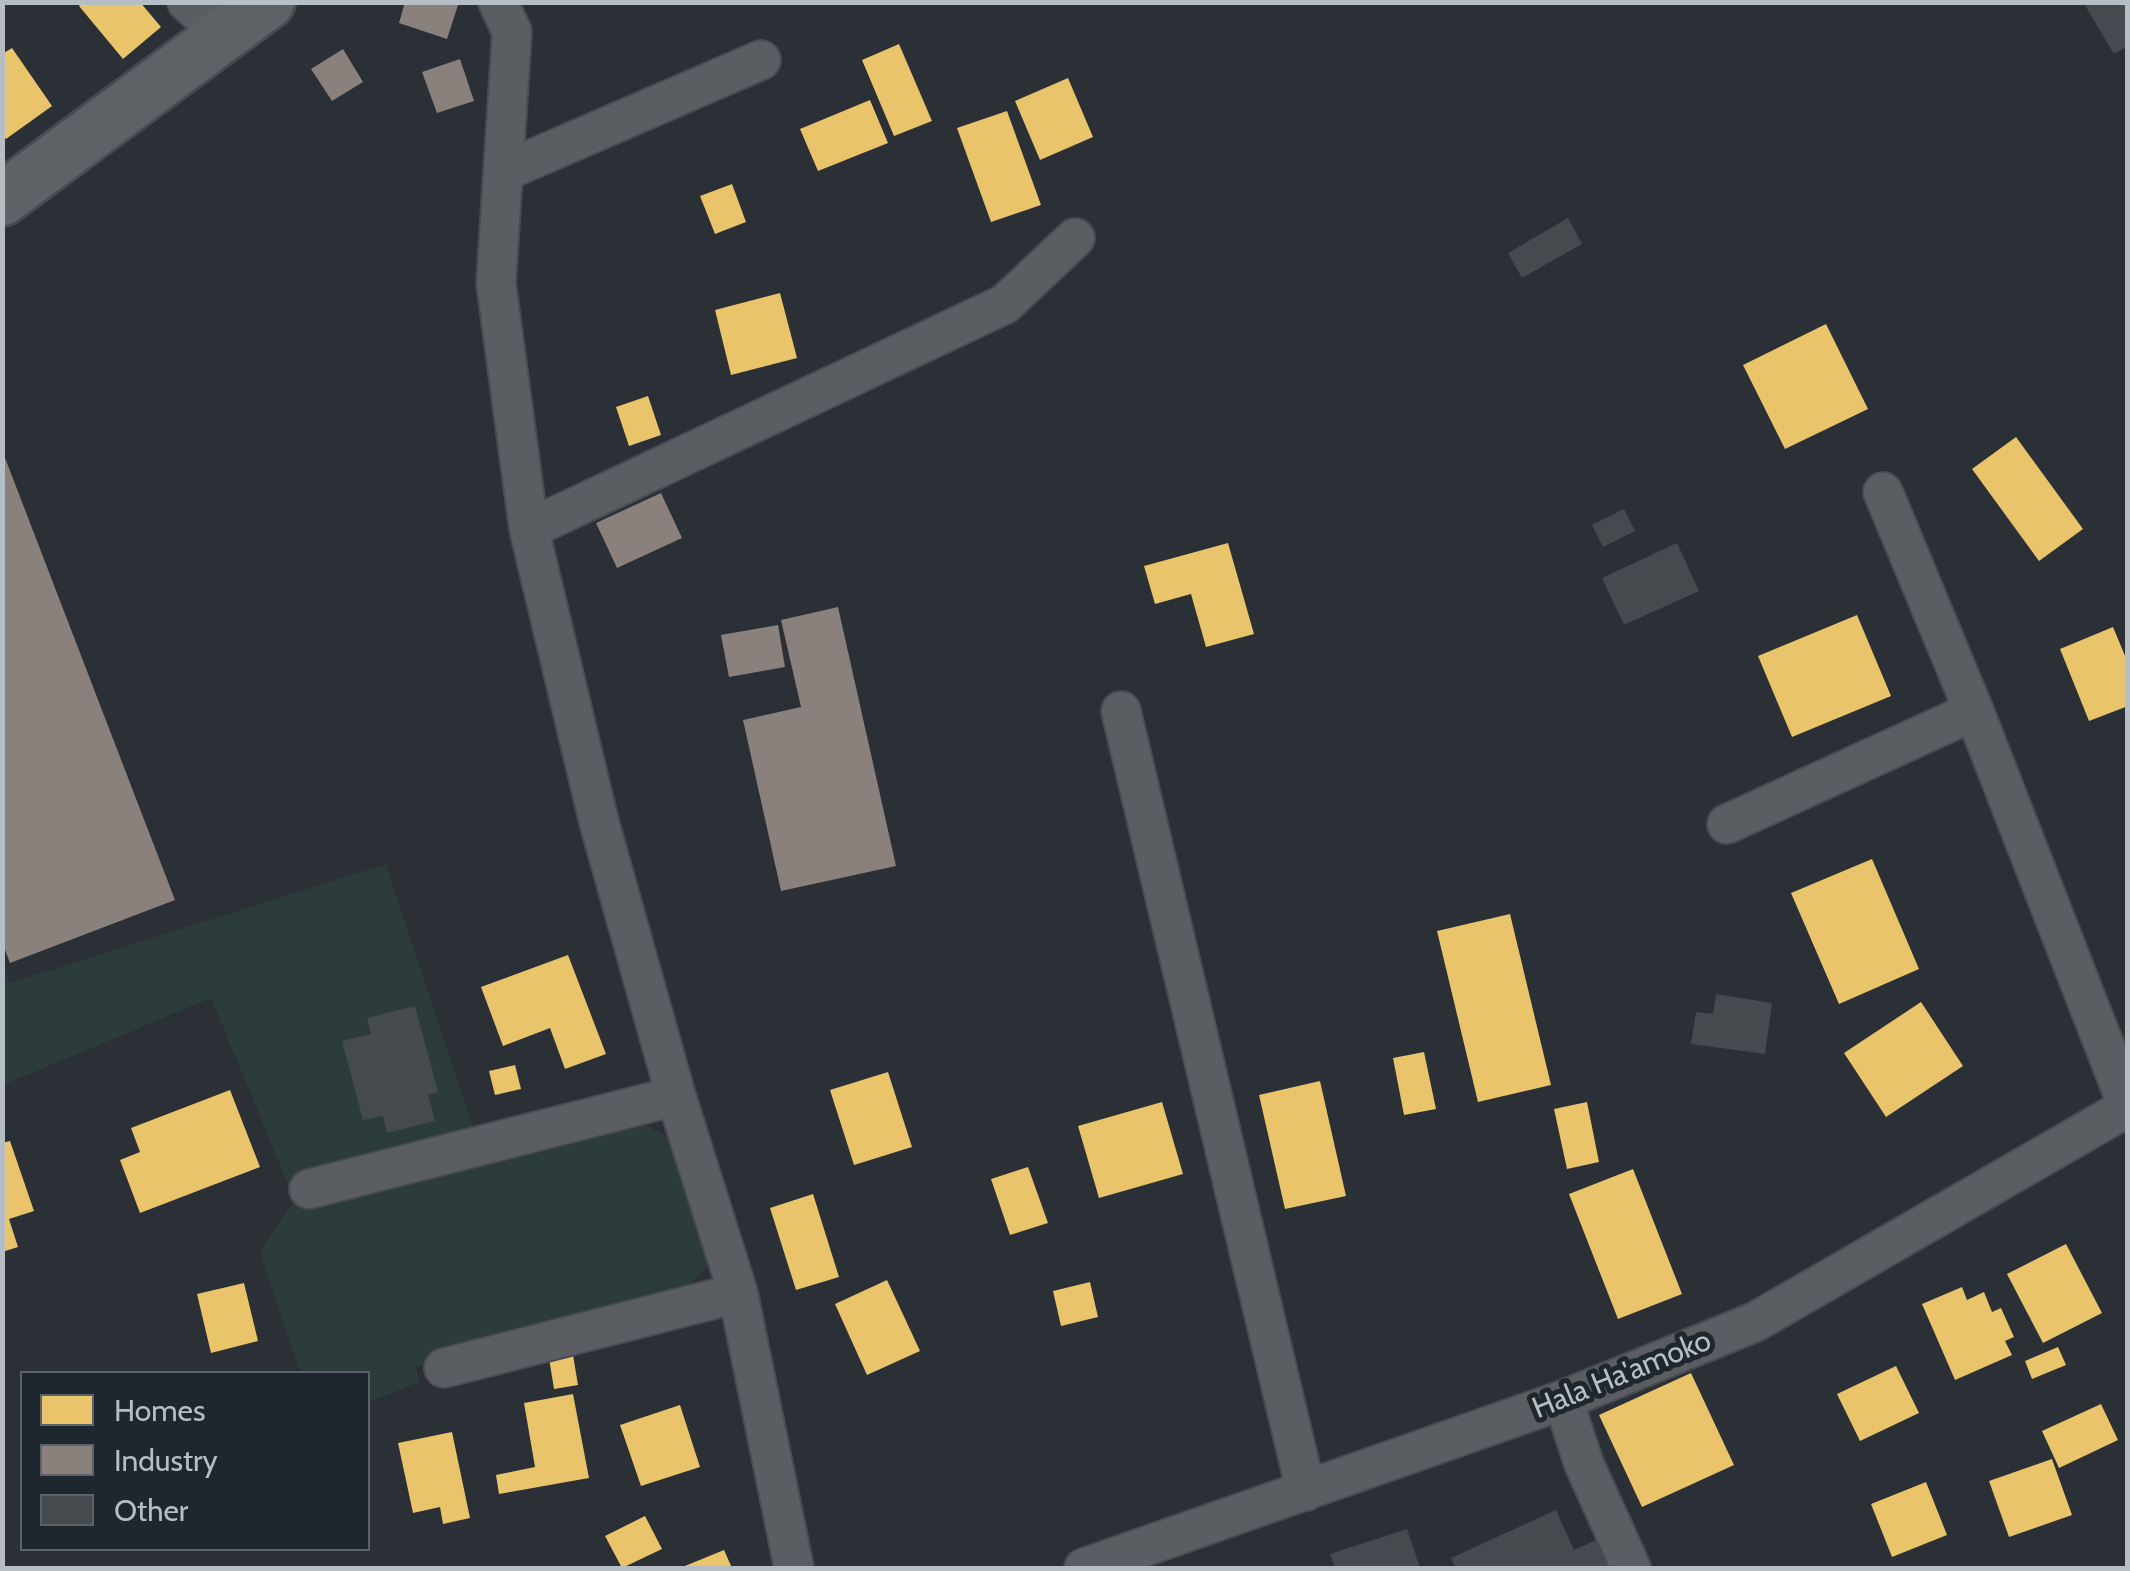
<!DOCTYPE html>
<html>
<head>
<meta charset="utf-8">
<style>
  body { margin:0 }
  #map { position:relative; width:2130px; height:1571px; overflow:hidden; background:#2a3035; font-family:Cabin,sans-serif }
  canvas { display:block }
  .frame { position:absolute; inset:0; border:5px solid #b5bdc5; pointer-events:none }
  .legend { position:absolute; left:20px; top:1371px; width:350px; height:180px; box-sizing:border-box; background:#1e272e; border:2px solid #5a636a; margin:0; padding:12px 18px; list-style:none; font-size:30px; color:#b5bdc5 }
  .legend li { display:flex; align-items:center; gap:20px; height:50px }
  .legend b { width:50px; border:2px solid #5a636a }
</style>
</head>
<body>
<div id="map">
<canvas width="2130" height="1571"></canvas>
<div class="frame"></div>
<ul class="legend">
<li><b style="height:28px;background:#e9c46a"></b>Homes</li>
<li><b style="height:28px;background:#8a817c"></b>Industry</li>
<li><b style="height:28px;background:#454a4e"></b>Other</li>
</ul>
</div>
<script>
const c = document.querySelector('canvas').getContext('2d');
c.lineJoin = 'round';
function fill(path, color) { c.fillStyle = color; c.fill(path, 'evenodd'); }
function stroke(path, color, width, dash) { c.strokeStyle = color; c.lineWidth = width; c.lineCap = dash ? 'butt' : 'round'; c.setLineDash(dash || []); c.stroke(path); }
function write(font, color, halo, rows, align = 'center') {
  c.font = font + ' Cabin,sans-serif'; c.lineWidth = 10; c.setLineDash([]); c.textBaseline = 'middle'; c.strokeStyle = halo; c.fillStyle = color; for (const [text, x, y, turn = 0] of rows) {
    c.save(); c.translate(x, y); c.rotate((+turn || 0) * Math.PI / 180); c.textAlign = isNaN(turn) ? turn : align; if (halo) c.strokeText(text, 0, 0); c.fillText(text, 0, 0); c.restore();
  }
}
const green = new Path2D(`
  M386,864L477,1139L289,1187L211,998L3,1085L2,964L10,983Z
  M636,1121L667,1136L708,1265L685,1290L416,1367L419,1382L368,1403V1374L304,1373L298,1367L260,1251L293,1203Z`);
const homes = new Path2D(`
  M83,2H140L161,27L123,59L79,6Z
  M899,44L932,121L894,136L862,60Z
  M12,48L52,106L6,139L2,134V54Z
  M1068,78L1093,137L1040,160L1015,101Z
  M870,100L888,143L818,171L800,129Z
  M1007,111L1041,205L991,222L957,128Z
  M732,184L746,222L715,234L700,196Z
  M780,293L797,358L731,375L715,310Z
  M1826,324L1868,409L1785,449L1743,365Z
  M648,396L661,435L629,446L616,407Z
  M2016,437L2083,529L2039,561L1972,469Z
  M1228,543L1254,634L1206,647L1191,594L1155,604L1144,566Z
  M1857,615L1891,696L1792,737L1758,656Z
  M2113,627L2128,663V706L2089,721L2060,649Z
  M1872,859L1919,969L1839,1004L1791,893Z
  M1510,914L1551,1085L1478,1102L1437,931Z
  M568,955L606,1054L565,1069L550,1028L503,1046L481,987Z
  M1921,1002L1963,1066L1886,1117L1844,1053Z
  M1424,1052L1436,1109L1404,1115L1393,1058Z
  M515,1065L521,1089L495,1095L489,1071Z
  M888,1072L912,1147L854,1165L830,1090Z
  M1320,1081L1346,1196L1285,1209L1259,1095Z
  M230,1090L260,1167L140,1213L120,1160L140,1152L131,1128Z
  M1162,1102L1183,1174L1099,1198L1078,1126Z
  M1587,1102L1599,1162L1567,1169L1554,1109Z
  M10,1141L34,1211L9,1219L18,1247L2,1252V1143Z
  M1028,1167L1048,1223L1010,1235L991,1179Z
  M1633,1169L1682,1294L1618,1319L1569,1194Z
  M813,1194L839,1277L796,1290L770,1208Z
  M2066,1244L2102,1313L2043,1343L2007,1274Z
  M887,1280L920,1351L867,1375L835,1304Z
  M1090,1282L1098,1317L1061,1326L1053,1291Z
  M244,1283L258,1341L211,1353L197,1294Z
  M1962,1287L1967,1300L1984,1292L1992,1312L2001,1308L2014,1337L2005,1341L2012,1355L1955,1380L1922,1304Z
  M2058,1347L2066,1365L2032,1379L2025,1361Z
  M573,1355L578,1385L554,1389L549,1358Z
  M1896,1366L1919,1413L1860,1441L1837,1394Z
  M1691,1373L1734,1465L1642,1507L1599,1415Z
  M573,1394L589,1478L499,1494L496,1475L535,1467L524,1403Z
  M2101,1404L2118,1440L2059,1468L2042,1431Z
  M680,1405L700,1467L641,1486L620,1425Z
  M452,1432L470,1518L443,1524L440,1507L413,1513L398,1443Z
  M2052,1459L2072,1515L2009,1537L1989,1481Z
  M1926,1482L1947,1535L1892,1557L1871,1504Z
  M645,1516L662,1549L622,1568L605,1536Z
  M724,1550L732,1568H680Z`);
const industry = new Path2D(`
  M405,2H459L447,39L399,23Z
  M343,49L363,82L332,101L311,69Z
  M460,59L474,101L437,113L422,72Z
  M2,450L175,900L10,963L2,942Z
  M661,493L682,538L617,568L596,523Z
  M838,607L896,866L781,891L743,720L801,707L781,620Z
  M778,625L785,667L729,677L721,635Z`);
const building = new Path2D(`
  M2083,2H2128V46L2114,54Z
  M1568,218L1582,244L1522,278L1508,253Z
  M1624,509L1635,531L1603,547L1592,525Z
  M1677,543L1699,591L1624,625L1602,578Z
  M1716,994L1772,1003L1765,1054L1691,1044L1696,1012L1713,1014Z
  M415,1006L438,1092L428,1095L435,1121L387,1133L383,1116L363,1120L342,1041L371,1034L367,1018Z
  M1556,1510L1574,1550L1610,1534L1626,1568H1456L1451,1558Z
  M1407,1529L1420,1568H1335L1330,1554Z`);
const minor = new Path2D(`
  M187,2L225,36
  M498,2L512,32L496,283L529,529L599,822L676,1096L738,1293L794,1568
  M505,171L761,60
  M1883,492L1974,711L2128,1106
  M529,529L1005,304L1075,238
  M1121,711L1306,1491
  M1727,824L1974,711
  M309,1189L676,1096
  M444,1368L738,1293
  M1563,1400L1584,1464L1631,1568
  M1084,1568L1563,1400L1755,1322L2128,1107`);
const secondary = new Path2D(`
  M2,199L268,2`);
const streetNames = [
  ["Hala Ha'amoko",1622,1375,-22]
];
fill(green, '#2b3c3a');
fill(homes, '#e9c46a');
fill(industry, '#8a817c');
fill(building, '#454a4e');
stroke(minor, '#484c50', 42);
stroke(secondary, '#484c50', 58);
stroke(minor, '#5a5e63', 38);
stroke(secondary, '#5e6267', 52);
write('30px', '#b5bdc5', '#1e272e', streetNames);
</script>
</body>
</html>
